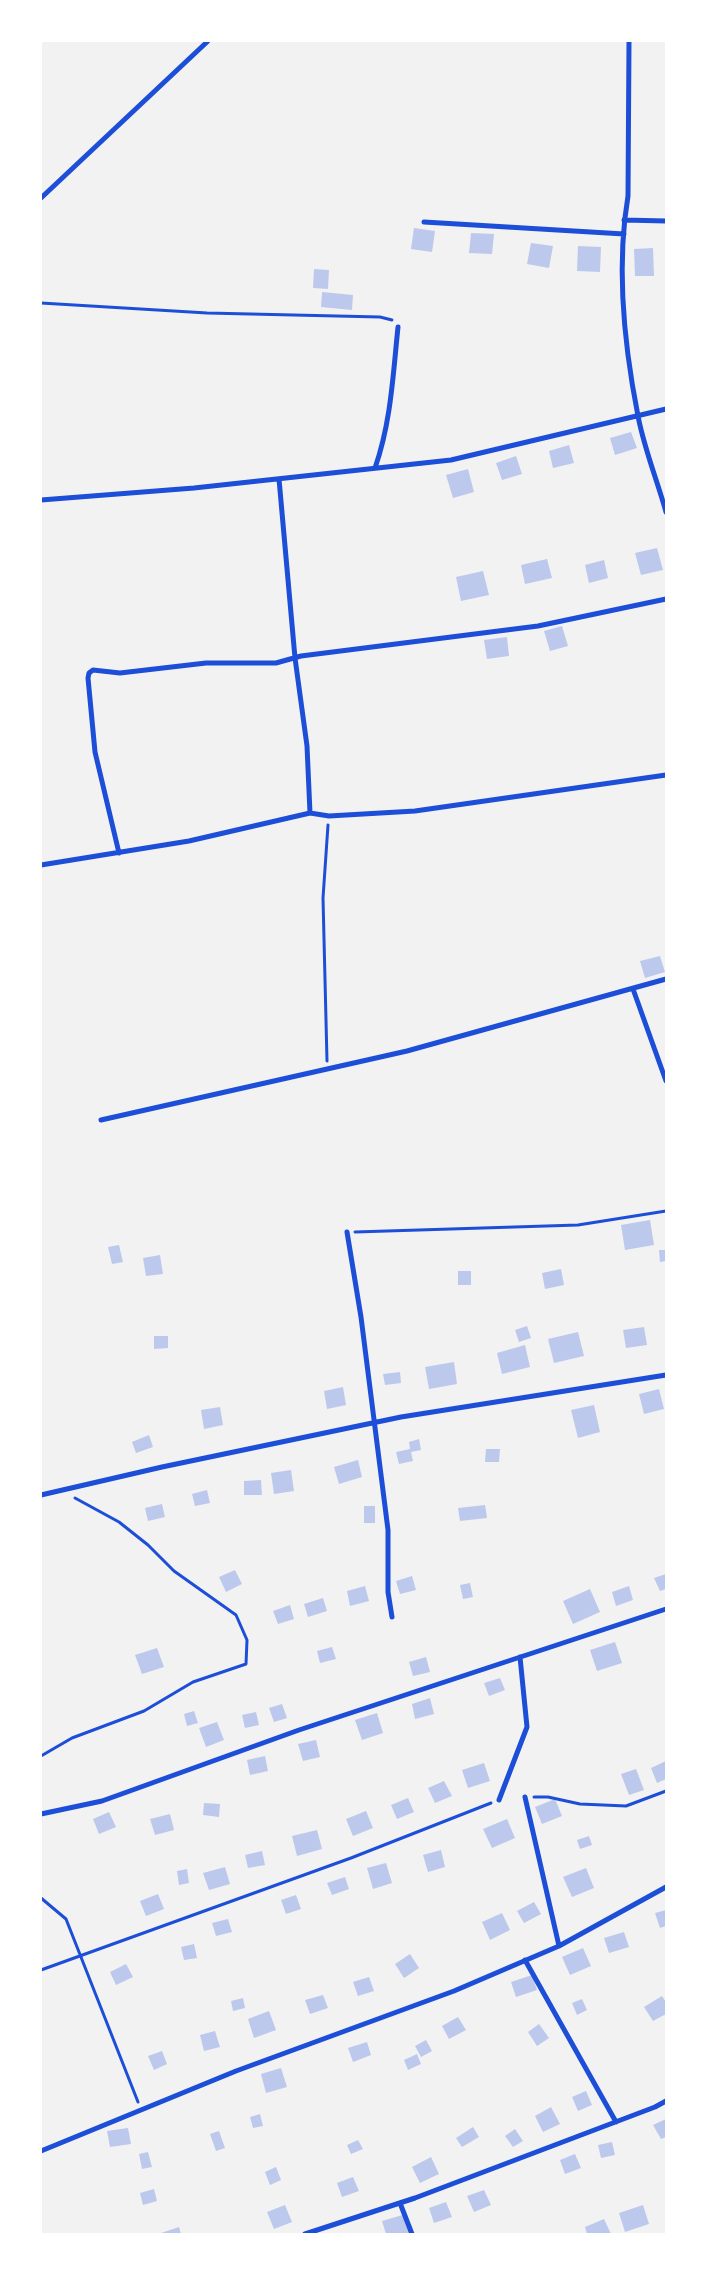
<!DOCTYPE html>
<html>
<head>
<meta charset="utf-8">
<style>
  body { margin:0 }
  #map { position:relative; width:707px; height:2275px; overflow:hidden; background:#f2f2f2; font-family:"DM Sans",sans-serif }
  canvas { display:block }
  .frame { position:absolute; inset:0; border:42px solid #fff; pointer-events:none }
</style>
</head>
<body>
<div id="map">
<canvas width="707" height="2275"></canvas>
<div class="frame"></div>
</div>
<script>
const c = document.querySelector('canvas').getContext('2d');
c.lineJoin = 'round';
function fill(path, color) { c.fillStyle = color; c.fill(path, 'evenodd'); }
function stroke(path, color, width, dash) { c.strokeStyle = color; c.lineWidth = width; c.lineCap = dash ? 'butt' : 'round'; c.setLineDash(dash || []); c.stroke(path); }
const building = new Path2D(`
  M414,228L435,231L432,252L411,249Z
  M471,233L494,234L492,254L469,253Z
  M531,243L553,246L549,268L527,264Z
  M578,246L601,247L600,272L577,271Z
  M653,248L654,276H635L634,249Z
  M314,269L329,270L328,289L313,288Z
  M322,292L353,295L352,310L321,307Z
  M631,432L637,448L615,455L610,438Z
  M569,445L574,463L553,468L549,451Z
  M516,456L522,474L502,480L496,463Z
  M468,469L474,492L453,498L446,475Z
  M657,548L663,570L641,575L635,553Z
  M547,559L552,578L525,584L521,565Z
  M604,560L608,578L589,583L585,565Z
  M483,571L489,595L461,601L456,577Z
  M562,626L568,646L550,651L544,631Z
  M507,637L509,656L487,659L484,640Z
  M660,956L665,972L645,978L640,961Z
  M650,1220L654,1245L625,1250L621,1225Z
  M119,1245L123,1262L112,1264L108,1247Z
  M659,1250H666V1261L660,1262Z
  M160,1255L163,1274L146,1276L143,1258Z
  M561,1269L564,1285L545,1289L542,1273Z
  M458,1271H471V1285H458Z
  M527,1326L531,1338L519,1342L515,1330Z
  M644,1327L647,1345L626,1348L623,1330Z
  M578,1332L584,1356L554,1363L548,1339Z
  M154,1336H168V1348L154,1349Z
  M525,1345L530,1367L502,1374L497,1353Z
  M454,1362L457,1384L429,1389L425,1367Z
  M400,1372L401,1383L385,1385L383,1374Z
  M343,1387L346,1405L327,1409L324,1391Z
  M659,1389L664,1409L644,1414L639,1394Z
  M594,1405L600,1432L578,1438L571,1410Z
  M220,1407L223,1425L204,1429L201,1410Z
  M149,1435L153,1447L136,1453L132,1442Z
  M419,1439L421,1450L411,1452L413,1461L399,1464L396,1452L410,1449L409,1442Z
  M486,1449H500L499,1462H485Z
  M358,1460L362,1477L339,1484L334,1467Z
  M291,1470L294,1491L274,1494L271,1473Z
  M261,1480L262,1495H244V1481Z
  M207,1490L210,1503L195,1506L192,1494Z
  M162,1504L165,1517L148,1521L145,1508Z
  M485,1505L487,1518L460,1521L458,1508Z
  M364,1506H375V1523H364Z
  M235,1570L242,1584L226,1592L219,1577Z
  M666,1574V1589L660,1591L654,1578Z
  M412,1576L416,1590L400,1594L396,1581Z
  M470,1583L473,1597L463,1599L460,1585Z
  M365,1586L369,1601L350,1606L347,1591Z
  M629,1586L633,1600L616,1606L612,1592Z
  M590,1589L600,1612L573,1624L563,1601Z
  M323,1598L327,1611L308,1617L304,1604Z
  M290,1605L294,1619L278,1624L273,1611Z
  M615,1642L622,1663L597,1671L590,1650Z
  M332,1647L336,1659L320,1663L317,1651Z
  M157,1648L164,1667L142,1674L135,1655Z
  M426,1657L430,1672L413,1676L409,1662Z
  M500,1678L505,1690L489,1696L484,1683Z
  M430,1698L434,1714L415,1719L412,1704Z
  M282,1704L287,1718L274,1722L269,1708Z
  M194,1711L198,1723L187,1726L184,1714Z
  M256,1712L259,1725L245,1728L242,1715Z
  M377,1713L383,1733L362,1740L355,1720Z
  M217,1722L224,1740L206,1747L199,1728Z
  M316,1740L320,1757L303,1761L298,1744Z
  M265,1756L268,1771L250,1775L247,1760Z
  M666,1761V1779L657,1783L651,1768Z
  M484,1763L490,1781L468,1788L462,1770Z
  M636,1769L644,1790L629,1795L621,1774Z
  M444,1781L452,1796L435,1803L428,1788Z
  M408,1798L414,1812L397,1819L391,1805Z
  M555,1799L562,1816L542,1824L535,1807Z
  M204,1803L220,1804L219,1817L203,1815Z
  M366,1811L373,1828L353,1836L346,1819Z
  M109,1812L116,1827L99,1834L93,1819Z
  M170,1814L174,1830L155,1835L150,1819Z
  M507,1819L515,1838L492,1848L483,1829Z
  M317,1830L322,1849L297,1856L292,1836Z
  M589,1836L592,1845L580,1849L577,1840Z
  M441,1850L445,1867L428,1872L423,1855Z
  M262,1851L265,1865L248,1868L245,1855Z
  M386,1863L392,1883L373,1889L367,1868Z
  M225,1867L230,1884L209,1890L203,1873Z
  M586,1868L594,1888L572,1897L563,1877Z
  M187,1869L189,1883L179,1885L177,1871Z
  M345,1877L349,1889L332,1895L327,1883Z
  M158,1894L164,1909L146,1916L140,1901Z
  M296,1895L301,1909L286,1914L281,1900Z
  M534,1902L541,1914L524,1923L517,1911Z
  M666,1910V1926L660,1928L655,1913Z
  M502,1913L510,1930L490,1940L482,1922Z
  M228,1919L232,1932L216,1936L212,1923Z
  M624,1932L629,1947L609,1953L604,1938Z
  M194,1944L197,1958L184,1960L181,1947Z
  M583,1948L591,1966L570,1975L562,1957Z
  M410,1954L419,1968L404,1978L395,1964Z
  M126,1964L133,1977L116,1985L110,1972Z
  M532,1975L537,1990L516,1997L511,1982Z
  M369,1977L374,1991L358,1996L353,1982Z
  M323,1995L328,2008L310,2014L305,2000Z
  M662,1996L666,2002V2014L653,2021L644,2007Z
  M243,1998L245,2008L233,2011L231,2001Z
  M582,1999L587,2010L577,2015L572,2003Z
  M269,2011L276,2030L254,2038L248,2019Z
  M458,2017L466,2030L449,2039L442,2026Z
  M539,2024L549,2038L537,2046L528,2032Z
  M215,2031L220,2047L204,2051L200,2035Z
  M426,2040L432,2051L421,2057L415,2046Z
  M367,2042L371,2055L353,2062L348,2048Z
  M162,2051L167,2064L154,2070L148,2056Z
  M417,2054L421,2064L408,2070L404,2060Z
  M281,2068L287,2087L266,2093L261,2074Z
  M586,2091L592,2105L578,2111L572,2097Z
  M551,2107L560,2124L543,2132L535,2116Z
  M260,2114L263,2126L253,2128L250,2117Z
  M666,2119V2137L661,2139L653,2125Z
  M473,2127L479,2137L462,2147L456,2138Z
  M128,2128L131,2144L110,2147L107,2131Z
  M515,2129L523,2141L513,2147L505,2136Z
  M219,2131L225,2148L216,2151L210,2134Z
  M358,2140L363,2149L351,2154L347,2145Z
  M612,2142L615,2155L601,2158L598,2145Z
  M148,2152L152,2167L142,2169L139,2154Z
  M575,2154L581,2168L565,2174L560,2160Z
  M431,2157L439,2174L420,2183L412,2167Z
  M276,2167L281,2180L270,2185L265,2172Z
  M353,2177L359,2191L342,2197L337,2183Z
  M154,2189L157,2201L143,2205L140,2193Z
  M484,2190L491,2205L474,2212L467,2196Z
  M446,2202L452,2217L434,2223L429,2208Z
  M285,2205L292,2222L274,2229L267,2212Z
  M643,2205L649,2224L625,2232L619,2213Z
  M406,2214L412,2234H386L382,2221Z
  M604,2219L611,2234H587L585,2227Z
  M179,2227L181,2234H161V2233Z`);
const path = new Path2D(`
  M41,303L207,313L380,317L392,320
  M327,1061L323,898L328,825
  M355,1232L578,1225L666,1211
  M41,1756L72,1738L144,1711L193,1682L246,1664L247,1640L236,1615L174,1571L148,1545L119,1522L75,1498
  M534,1797H548L580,1804L626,1806L666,1791
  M41,1898L66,1919L138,2102
  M41,1970L351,1858L491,1803`);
const minor = new Path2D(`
  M629,41L628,196C616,267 624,345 638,416C644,448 657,480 666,512
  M41,198L208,41
  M624,220L666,221
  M424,222L624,234
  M375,468C391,422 393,375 398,327
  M279,479L295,658L307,746L310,813
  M41,500L194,488L451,460L666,409
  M119,853L95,752L88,678L89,673L93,670L120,673L206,663H276L301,656L538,626L666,599
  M41,865L189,841L310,813L329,816L415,811L666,775
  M633,989L666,1081
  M101,1120L407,1051L666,979
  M347,1232L361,1317L388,1530V1592L392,1617
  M41,1495L162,1467L401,1417L666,1375
  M525,1797L559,1946
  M499,1800L527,1727L520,1657
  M41,1814L102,1801L299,1730L666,1609
  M525,1960L616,2122
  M41,2151L236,2071L454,1991L559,1946L666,1887
  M400,2203L412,2234
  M305,2234L415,2198L655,2107L666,2101`);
fill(building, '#bdc9ec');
stroke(path, '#1d4ed8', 3);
stroke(minor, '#1d4ed8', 5);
</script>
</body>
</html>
